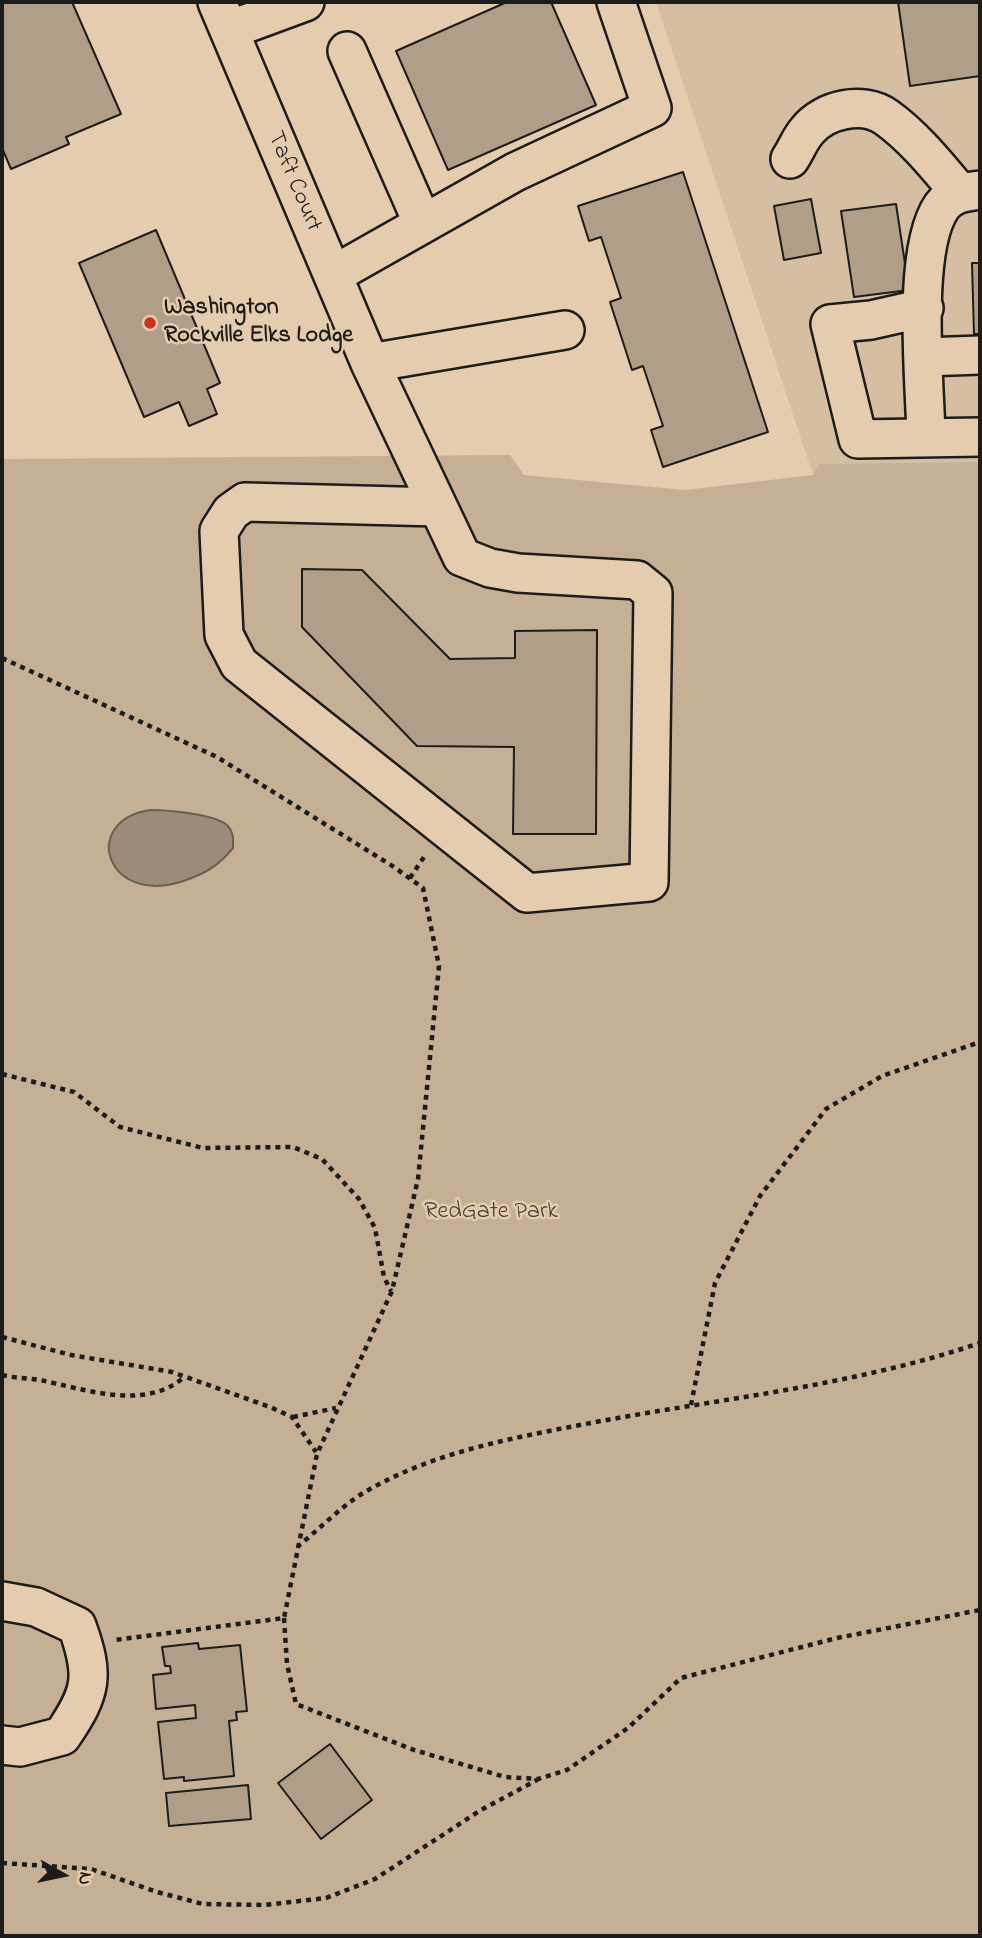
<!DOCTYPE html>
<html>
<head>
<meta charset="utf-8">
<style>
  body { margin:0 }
  #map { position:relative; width:982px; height:1938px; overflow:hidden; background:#e6ccae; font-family:"Indie Flower",sans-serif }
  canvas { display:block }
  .frame { position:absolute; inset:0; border:4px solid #1c1c1c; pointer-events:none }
  .north { position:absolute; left:28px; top:1840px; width:70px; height:70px; -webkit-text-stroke:5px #e6ccae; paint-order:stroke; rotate:99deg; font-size:19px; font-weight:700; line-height:28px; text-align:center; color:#1c1c1c }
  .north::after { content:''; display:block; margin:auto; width:24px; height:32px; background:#1c1c1c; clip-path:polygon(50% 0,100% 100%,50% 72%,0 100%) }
</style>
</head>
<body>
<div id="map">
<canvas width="982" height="1938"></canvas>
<div class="frame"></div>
<div class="north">N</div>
</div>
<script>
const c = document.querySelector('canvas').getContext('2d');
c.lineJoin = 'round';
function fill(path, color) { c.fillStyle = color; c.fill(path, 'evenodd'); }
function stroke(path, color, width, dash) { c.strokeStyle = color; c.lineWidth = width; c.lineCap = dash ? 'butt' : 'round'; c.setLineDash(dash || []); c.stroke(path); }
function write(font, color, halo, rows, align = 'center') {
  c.font = font + ' "Indie Flower",sans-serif'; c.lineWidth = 5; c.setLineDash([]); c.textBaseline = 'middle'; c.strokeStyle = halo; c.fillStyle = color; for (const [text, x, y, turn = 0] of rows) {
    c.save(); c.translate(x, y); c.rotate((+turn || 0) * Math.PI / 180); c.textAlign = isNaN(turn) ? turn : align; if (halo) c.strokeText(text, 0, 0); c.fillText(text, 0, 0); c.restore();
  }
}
const built = new Path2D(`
  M656,2H980V462L819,464L813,475Z`);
const green = new Path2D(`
  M510,455L524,475L685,490L813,475L819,464L980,462V1936H2V459Z`);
const water = new Path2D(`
  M150,810C168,810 216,814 228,826C234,832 233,840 233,848C220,864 208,872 189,879C107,911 78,821 150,810Z`);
const building = new Path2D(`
  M2,2H72L121,114L66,137L69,144L11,169L2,148Z
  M507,2H551L596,105L448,170L396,51Z
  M898,2H980V76L910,86Z
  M683,172L768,432L663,467L651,430L663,426L643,366L632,370L610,302L621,298L601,237L589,241L578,206Z
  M811,199L821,253L784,260L774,206Z
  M896,204L909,290L854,297L841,211Z
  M156,230L220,383L207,389L217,414L189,426L179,402L144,417L79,263Z
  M972,263H980V334H974Z
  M302,569L362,570L450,659L515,658V631L597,630L596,834H513L514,747L417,746L302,627Z
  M198,1643L199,1649L240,1645L247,1711L236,1712L237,1720L229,1721L234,1776L184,1781V1777L164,1779L158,1722L196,1718L195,1705L156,1709L153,1675L171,1673L170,1666H165L162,1647Z
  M330,1744L372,1800L321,1839L278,1783Z
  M248,1785L251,1819L169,1826L166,1793Z`);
const path = new Path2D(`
  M2,658L217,757L394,867L423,888L439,966L418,1179L392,1291L317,1454L284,1618L115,1640
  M410,878L426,854
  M2,1074L74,1092L120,1127L203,1148L293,1147L322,1159L359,1199L375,1228L384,1277L391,1291
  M2,1337L71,1355L172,1372L270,1407L292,1417L316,1452
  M2,1375C14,1378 27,1378 40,1380C84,1389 144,1411 183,1378
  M691,1405L715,1283L760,1196L826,1109L882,1076L980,1042
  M293,1417L336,1408
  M297,1547C321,1528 345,1502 372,1488C437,1452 508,1439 580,1425C714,1399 850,1387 980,1343
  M284,1618L287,1664L296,1704L414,1750L505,1777L538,1779L567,1770L628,1728L681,1678L837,1638L980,1610
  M2,1863L91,1869L157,1892L203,1904L265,1905L326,1898L375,1879L481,1810L537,1780`);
const minor = new Path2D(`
  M217,2L370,363L462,557L490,568L518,573L637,580L653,593L649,882L527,893L239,664L224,635L219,531L231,512L245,502L438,507
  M229,30L305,2
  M347,51L423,224
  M790,159C796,150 800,139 807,131C824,109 863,101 886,117C914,137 937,166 959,192
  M333,275L515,172L652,108L616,2
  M924,308L871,320L830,324L858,439L980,437
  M924,357L980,355
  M370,363L565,330
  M926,437C925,382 911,250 942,206C952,193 965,192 980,190
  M2,1601L36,1607L77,1626C95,1676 92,1692 62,1736L20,1747L2,1745`);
const markers = [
  [150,323,7,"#c8321e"]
];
const streetNames = [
  ["Taft Court",293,182,67]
];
const poiNames = [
  ["Washington",164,309],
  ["Rockville Elks Lodge",164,337]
];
const parkNames = [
  ["RedGate Park",491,1213]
];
fill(built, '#d6bea3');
fill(green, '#c5b096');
fill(water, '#9b8b78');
stroke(water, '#685f53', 2);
fill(building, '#b19e88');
stroke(building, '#1c1c1c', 2);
stroke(minor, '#1c1c1c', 42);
stroke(path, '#1c1c1c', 4.5, [5, 5]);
stroke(minor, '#e6ccae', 37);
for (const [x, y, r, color] of markers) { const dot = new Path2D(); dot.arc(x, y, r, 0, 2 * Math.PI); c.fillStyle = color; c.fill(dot); stroke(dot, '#e6ccae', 2.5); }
write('24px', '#1c1c1c', '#e6ccae', streetNames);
write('bold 24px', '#1c1c1c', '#e6ccae', poiNames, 'left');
write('24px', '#46413a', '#e6ccae', parkNames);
</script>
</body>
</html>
